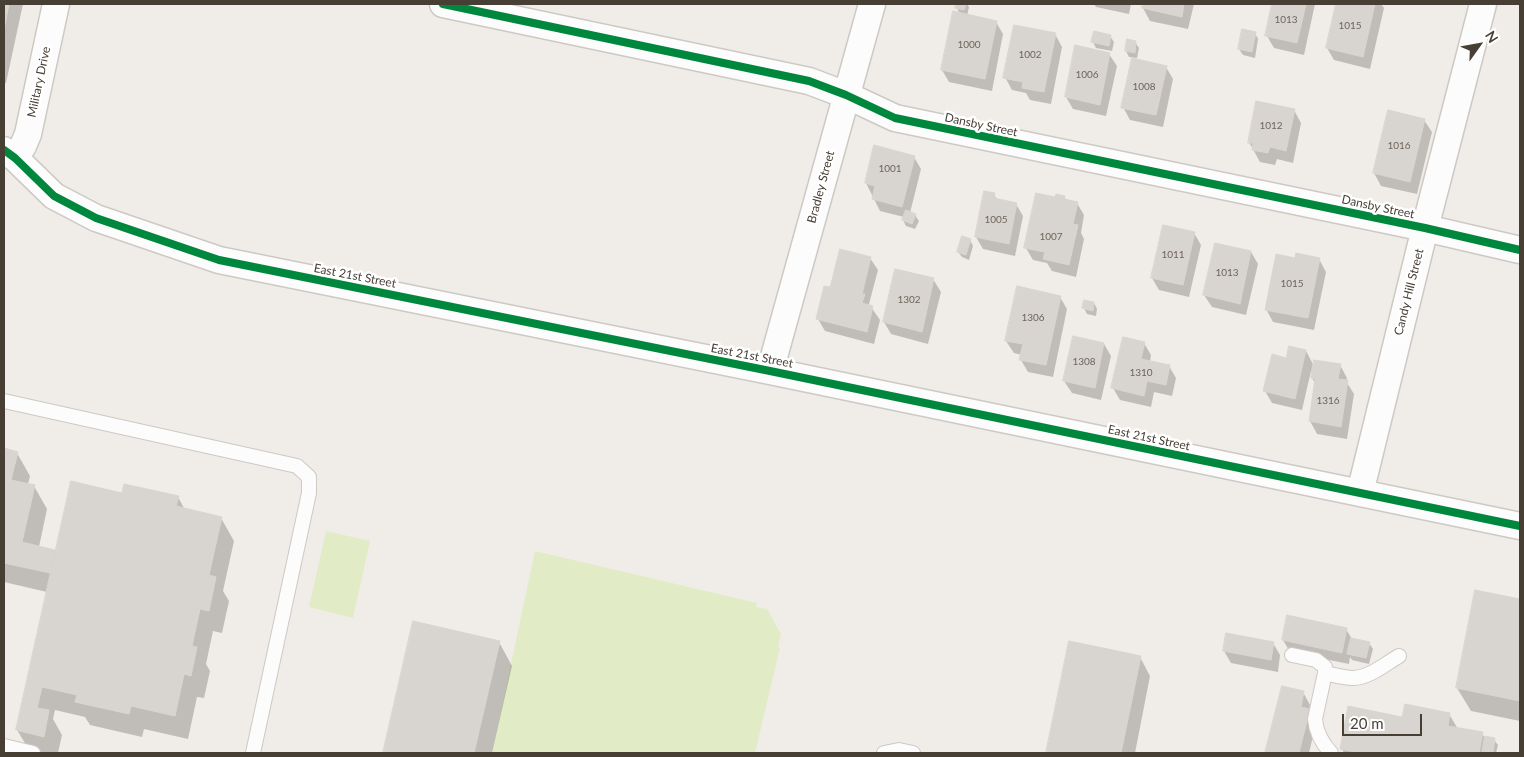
<!DOCTYPE html>
<html>
<head>
<meta charset="utf-8">
<style>
  body { margin:0 }
  #map { position:relative; width:1524px; height:757px; overflow:hidden; background:#f0ede8; font-family:Lato,sans-serif }
  canvas { display:block }
  .frame { position:absolute; inset:0; border:5px solid #473e34; pointer-events:none }
  .north { position:absolute; left:1454px; top:20px; width:50px; height:50px; -webkit-text-stroke:4px #fff; paint-order:stroke; rotate:58deg; font-size:14px; font-weight:700; line-height:20px; text-align:center; color:#473e34 }
  .north::after { content:''; display:block; margin:auto; width:18px; height:22px; background:#473e34; clip-path:polygon(50% 0,100% 100%,50% 72%,0 100%) }
  .scale { position:absolute; left:1342px; top:714px; width:80px; height:22px; box-sizing:border-box; border:2px solid #473e34; border-top:0; padding-left:6px; font-size:15px; line-height:18px; white-space:nowrap; color:#473e34; -webkit-text-stroke:4px #fff; paint-order:stroke }
</style>
</head>
<body>
<div id="map">
<canvas width="1524" height="757"></canvas>
<div class="frame"></div>
<div class="north">N</div>
<div class="scale">20 m</div>
</div>
<script>
const c = document.querySelector('canvas').getContext('2d');
c.lineJoin = 'round';
function fill(path, color) { c.fillStyle = color; c.fill(path, 'evenodd'); }
function stroke(path, color, width, dash) { c.strokeStyle = color; c.lineWidth = width; c.lineCap = dash ? 'butt' : 'round'; c.setLineDash(dash || []); c.stroke(path); }
function write(font, color, halo, rows, align = 'center') {
  c.font = font + ' Lato,sans-serif'; c.lineWidth = 5; c.setLineDash([]); c.textBaseline = 'middle'; c.strokeStyle = halo; c.fillStyle = color; for (const [text, x, y, turn = 0] of rows) {
    c.save(); c.translate(x, y); c.rotate((+turn || 0) * Math.PI / 180); c.textAlign = isNaN(turn) ? turn : align; if (halo) c.strokeText(text, 0, 0); c.fillText(text, 0, 0); c.restore();
  }
}
const green = new Path2D(`
  M326,531L370,541L353,618L309,607Z
  M535,551L757,603L756,607L767,609L781,634L778,647L780,648L755,753H492Z`);
const shadow = new Path2D(`
  M4,4H23L6,83L4,82Z
  M958,4H967L969,7L967,16L996,22L1003,34L992,91L949,82L942,70L960,14L957,8Z
  M1094,4H1131L1129,14L1096,7Z
  M1144,4H1194L1188,29L1150,21L1143,8Z
  M1273,4H1315L1304,55L1274,48L1267,36Z
  M1337,4H1381L1384,8L1370,69L1334,60L1327,48Z
  M1255,33L1258,39L1255,58L1243,55L1239,49Z
  M1055,34L1062,47L1051,104L1030,100L1026,93L1012,90L1005,77Z
  M1110,36L1114,42L1112,51L1096,48L1093,42Z
  M1135,42L1139,48L1137,58L1129,57L1126,51Z
  M1109,54L1117,66L1106,116L1073,109L1066,97Z
  M1166,67L1173,79L1163,127L1130,120L1123,107Z
  M1294,110L1301,123L1293,163L1277,159L1275,165L1260,162L1249,142Z
  M1424,120L1432,132L1417,194L1381,186L1374,173Z
  M914,157L921,169L910,213L915,215L919,221L915,229L906,226L903,220L904,217L880,211L866,183Z
  M994,194L997,200L1016,204L1023,216L1015,256L983,249L976,237Z
  M1064,197L1067,201L1077,203L1084,215L1081,233L1084,239L1076,277L1052,271L1047,263L1033,260L1026,248Z
  M1194,233L1201,245L1189,297L1159,290L1152,278Z
  M970,240L973,246L969,260L962,257L958,252Z
  M1251,252L1258,264L1246,315L1212,307L1204,295Z
  M870,258L878,270L869,304L880,320L874,344L825,331L818,319L831,289Z
  M1319,259L1326,272L1314,330L1273,322L1266,309Z
  M933,279L941,292L928,344L891,334L884,322Z
  M1060,297L1067,309L1053,377L1028,372L1021,360L1022,355L1014,353L1006,341Z
  M1094,303L1097,309L1096,316L1087,314L1084,308Z
  M1144,343L1151,355L1150,362L1169,366L1176,378L1172,396L1154,392L1151,407L1120,400L1113,388Z
  M1104,344L1111,356L1101,400L1072,393L1064,381Z
  M1306,351L1314,366L1340,365L1347,378L1346,381L1354,394L1347,439L1317,434L1310,421L1316,385L1312,378L1313,371H1311L1302,410L1272,403L1265,391L1287,359Z
  M4,447L5,450L17,453L30,476L28,484L34,486L47,509L39,547L56,551L123,494L178,497L185,510L221,518L234,541L223,591L229,601L222,633L213,631L206,664L210,671L204,698L197,697L188,739L144,729L142,737L90,725L85,717L55,710L53,719L62,735L58,753H31L17,730L47,592L4,582Z
  M1476,591L1520,600V721L1471,711L1457,688Z
  M414,623L499,642L512,666L492,753H384Z
  M1346,629L1352,639L1369,643L1373,649L1369,664L1352,660L1350,657L1349,664L1290,652L1283,640Z
  M1070,643L1140,657L1150,676L1135,753H1047Z
  M1273,643L1280,655L1278,672L1231,663L1224,651Z
  M1283,687L1303,692L1310,705L1309,710L1316,723L1309,753H1266Z
  M1449,714L1458,729L1482,734L1485,738L1494,740L1498,745L1496,753H1344L1342,749L1403,718Z`);
const building = new Path2D(`
  M4,4H9L4,30Z
  M956,4H966L964,10L955,8Z
  M1143,4H1184L1182,17L1142,8Z
  M1272,4H1306L1297,43L1265,36Z
  M1336,4H1375L1363,57L1326,48Z
  M953,11L997,21L985,79L941,70Z
  M1014,25L1056,33L1044,92L1022,88L1023,82L1003,78Z
  M1242,29L1256,32L1252,52L1238,49Z
  M1094,31L1111,35L1109,46L1091,42Z
  M1127,39L1136,41L1135,53L1125,51Z
  M1075,45L1110,53L1100,105L1065,97Z
  M1132,58L1167,66L1156,115L1121,108Z
  M1256,101L1295,109L1286,151L1270,147L1268,153L1252,150L1253,143H1248Z
  M1388,110L1425,119L1410,182L1373,173Z
  M874,145L915,156L902,207L872,199L875,186L865,183Z
  M984,191L995,193L994,198L1017,203L1009,244L975,237Z
  M1036,193L1055,197L1056,194L1065,196L1064,199L1078,202L1073,224L1078,225L1069,265L1043,259L1045,252L1024,248Z
  M906,210L916,214L912,224L902,220Z
  M1163,225L1195,232L1183,285L1151,278Z
  M962,236L971,239L966,255L957,252Z
  M1215,243L1251,251L1240,304L1203,295Z
  M840,249L871,257L862,294H865L862,303L873,306L867,332L816,319L824,286L830,287Z
  M1296,253L1320,258L1308,318L1265,310L1276,254L1295,258Z
  M895,269L934,278L922,332L883,322Z
  M1017,286L1061,296L1046,365L1019,360L1023,344L1005,341Z
  M1084,300L1094,302L1093,311L1082,308Z
  M1073,336L1104,343L1095,388L1063,381Z
  M1123,337L1145,342L1141,359L1170,365L1166,385L1147,381L1144,396L1111,388Z
  M1289,346L1306,350L1295,399L1263,391L1272,354L1286,358Z
  M1314,360L1341,364L1338,379L1348,380L1341,427L1309,421L1315,379L1311,378Z
  M4,448L18,452L11,480L35,485L22,542L55,550L50,573L4,563Z
  M71,481L122,493L124,484L179,496L176,506L222,517L209,575L216,577L209,611L200,609L192,646L197,647L191,676L184,674L175,716L131,706L129,714L75,702L77,695L42,687L37,708L49,710L44,737L16,730Z
  M1475,590L1520,599V701L1456,688Z
  M1287,615L1347,628L1342,653L1282,640Z
  M413,621L500,641L474,753H383Z
  M1226,633L1274,642L1271,660L1223,651Z
  M1351,638L1370,642L1366,658L1347,654Z
  M1069,641L1108,649L1087,753H1046Z
  M1108,649L1141,656L1121,753H1087Z
  M1282,686L1304,691L1301,707L1310,709L1299,753H1265Z
  M1405,704L1450,713L1448,726L1483,732L1479,753H1360L1340,749L1348,706L1402,717Z
  M1485,736L1495,738L1493,753H1482Z`);
const service = new Path2D(`
  M4,401L297,466L309,477V493L253,753
  M1292,655L1316,660L1325,667V673L1315,719C1316,733 1322,743 1331,753
  M1325,673C1334,675 1344,678 1353,678C1369,678 1385,664 1399,656
  M4,746L33,753
  M884,753L899,750L913,753`);
const minor = new Path2D(`
  M443,4L809,81L846,95L895,118L1425,228L1520,250
  M4,150L15,158L54,196L96,218L219,260L770,371L1520,526
  M15,158L23,146L28,134L56,4
  M770,371L872,4
  M1360,493L1425,228L1483,4`);
const cycleway = new Path2D(`
  M443,4L809,81L846,95L895,118L1425,228L1520,250
  M4,150L15,158L54,196L96,218L219,260L770,371L1520,526`);
const numberNames = [
  ["1013",1286,20],
  ["1015",1350,26],
  ["1000",969,45],
  ["1002",1030,55],
  ["1006",1087,75],
  ["1008",1144,87],
  ["1012",1271,126],
  ["1016",1399,146],
  ["1001",890,169],
  ["1005",996,220],
  ["1007",1051,237],
  ["1011",1173,255],
  ["1013",1227,273],
  ["1015",1292,284],
  ["1302",909,300],
  ["1306",1033,318],
  ["1308",1084,362],
  ["1310",1141,373],
  ["1316",1328,401]
];
const streetNames = [
  ["Military Drive",39,82,-78],
  ["Dansby Street",981,125,12],
  ["Bradley Street",821,187,-75],
  ["Dansby Street",1378,207,12],
  ["East 21st Street",355,276,11],
  ["Candy Hill Street",1409,292,-76],
  ["East 21st Street",752,356,11],
  ["East 21st Street",1149,438,12]
];
fill(green, '#e1ecc6');
fill(shadow, '#0003');
fill(building, '#d8d4cf');
stroke(building, '#d9d4ce', 1);
stroke(service, '#cdc9c4', 16);
stroke(minor, '#cdc9c4', 29);
stroke(service, '#fdfcfc', 14);
stroke(minor, '#fdfcfc', 26);
stroke(cycleway, '#00873e', 8);
write('10px', '#6d655c', null, numberNames);
write('12px', '#473e34', '#fff', streetNames);
</script>
</body>
</html>
